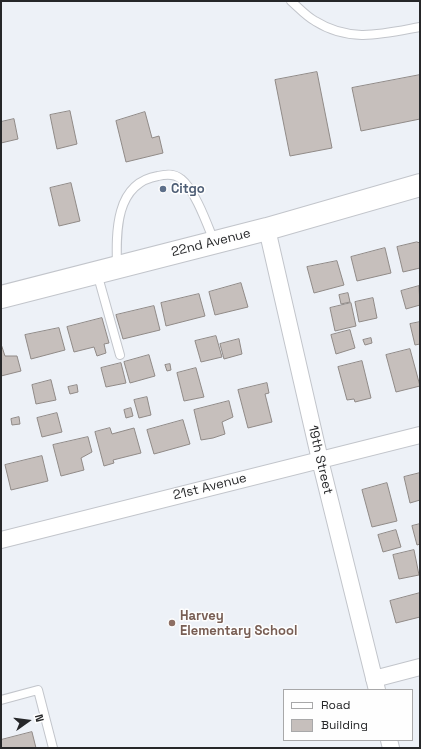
<!DOCTYPE html>
<html>
<head>
<meta charset="utf-8">
<style>
  body { margin:0 }
  #map { position:relative; width:421px; height:749px; overflow:hidden; background:#edf1f7; font-family:"Space Grotesk",sans-serif }
  canvas { display:block }
  .frame { position:absolute; inset:0; border:2px solid #262729; pointer-events:none }
  .legend { position:absolute; left:283px; top:689px; width:130px; height:52px; box-sizing:border-box; background:#fefefe; border:1px solid #a8a8a9; margin:0; padding:5px 7px; list-style:none; font-size:12px; color:#262729 }
  .legend li { display:flex; align-items:center; gap:8px; height:20px }
  .legend b { width:20px; border:1px solid #a8a8a9 }
  .north { position:absolute; left:8px; top:701px; width:40px; height:40px; -webkit-text-stroke:3px #fefefe; paint-order:stroke; rotate:76deg; font-size:11px; font-weight:700; line-height:16px; text-align:center; color:#262729 }
  .north::after { content:''; display:block; margin:auto; width:14px; height:18px; background:#262729; clip-path:polygon(50% 0,100% 100%,50% 72%,0 100%) }
</style>
</head>
<body>
<div id="map">
<canvas width="421" height="749"></canvas>
<div class="frame"></div>
<ul class="legend">
<li><b style="height:5px;background:#fff"></b>Road</li>
<li><b style="height:11px;background:#c6bfbc"></b>Building</li>
</ul>
<div class="north">N</div>
</div>
<script>
const c = document.querySelector('canvas').getContext('2d');
c.lineJoin = 'round';
function fill(path, color) { c.fillStyle = color; c.fill(path, 'evenodd'); }
function stroke(path, color, width, dash) { c.strokeStyle = color; c.lineWidth = width; c.lineCap = dash ? 'butt' : 'round'; c.setLineDash(dash || []); c.stroke(path); }
function write(font, color, halo, rows, align = 'center') {
  c.font = font + ' "Space Grotesk",sans-serif'; c.lineWidth = 3; c.setLineDash([]); c.textBaseline = 'middle'; c.strokeStyle = halo; c.fillStyle = color; for (const [text, x, y, turn = 0] of rows) {
    c.save(); c.translate(x, y); c.rotate((+turn || 0) * Math.PI / 180); c.textAlign = isNaN(turn) ? turn : align; if (halo) c.strokeText(text, 0, 0); c.fillText(text, 0, 0); c.restore();
  }
}
const building = new Path2D(`
  M317,72L332,148L290,156L275,80Z
  M420,75V119L361,131L352,88Z
  M70,111L77,144L57,149L50,115Z
  M145,112L152,138L159,136L163,153L126,162L116,121Z
  M14,119L18,139L1,143V122Z
  M71,183L80,221L59,226L50,188Z
  M417,242L420,243V268L403,272L397,247Z
  M385,248L391,273L357,281L351,257Z
  M337,261L344,285L314,293L307,267Z
  M241,283L248,307L215,315L209,292Z
  M419,286L420,305L406,309L401,291Z
  M348,293L350,302L341,304L339,295Z
  M199,294L205,316L166,326L161,303Z
  M373,298L377,318L359,322L355,302Z
  M351,303L356,326L335,331L330,308Z
  M154,306L160,330L123,339L116,315Z
  M102,318L109,343L104,344L106,353L97,356L94,347L74,352L67,327Z
  M420,322V344L415,345L410,324Z
  M59,328L65,350L31,359L25,335Z
  M350,330L355,348L336,354L331,335Z
  M216,336L222,357L201,362L195,341Z
  M371,338L372,343L365,345L363,340Z
  M239,339L242,354L224,359L220,344Z
  M1,344L5,356H17L21,371L1,376Z
  M410,349L420,386L396,392L386,355Z
  M149,355L155,376L130,383L124,362Z
  M362,361L371,398L355,402L354,399L347,400L338,367Z
  M121,363L126,383L106,387L101,368Z
  M170,364L171,370L167,371L165,365Z
  M196,368L204,397L184,401L177,373Z
  M51,380L56,400L36,404L32,385Z
  M267,383L269,393L265,394L272,422L248,428L238,390Z
  M77,385L78,392L70,394L68,387Z
  M147,397L151,415L139,418L134,400Z
  M229,401L233,417L222,422L225,434L213,438L201,440L194,410Z
  M131,408L133,416L126,418L124,410Z
  M57,413L62,432L42,437L37,418Z
  M19,417L20,424L12,425L11,419Z
  M183,420L190,444L154,454L147,430Z
  M110,428L112,434L134,428L141,453L113,460L114,463L104,466L95,432Z
  M88,437L92,452L81,458L84,470L61,476L53,445Z
  M42,456L48,481L11,490L5,465Z
  M420,473V500L410,503L404,477Z
  M387,483L397,521L372,527L362,490Z
  M420,524V544L417,545L412,526Z
  M396,530L401,547L383,552L378,535Z
  M414,550L419,575L399,579L393,555Z
  M420,593V617L396,623L390,601Z
  M32,732L36,748H1V740Z`);
const lane = new Path2D(`
  M291,1C299,8 306,16 315,21C350,43 382,34 420,27
  M117,267C116,232 115,183 158,176C166,174 174,173 181,179C195,190 207,224 214,241
  M97,273L120,355
  M1,700L38,690L53,748`);
const street = new Path2D(`
  M267,229L320,460L377,690
  M1,540L420,435
  M374,679L420,667
  M389,740L391,748`);
const secondary = new Path2D(`
  M1,297L267,229L420,185`);
const markers = [
  [163,189,4,"#5c6f8a"],
  [172,623,4,"#8d6e63"]
];
const serviceNames = [
  ["Citgo",171,189]
];
const streetNames = [
  ["22nd Avenue",211,243,-14],
  ["19th Street",320,460,77],
  ["21st Avenue",210,487,-14]
];
const educationNames = [
  ["Harvey",180,616],
  ["Elementary School",180,631]
];
fill(building, '#c6bfbc');
stroke(building, '#908a87', 1);
stroke(lane, '#c2c5cb', 10);
stroke(street, '#c2c5cb', 18);
stroke(secondary, '#c2c5cb', 24);
stroke(lane, '#fff', 8);
stroke(street, '#fff', 16);
stroke(secondary, '#fff', 22);
for (const [x, y, r, color] of markers) { const dot = new Path2D(); dot.arc(x, y, r, 0, 2 * Math.PI); c.fillStyle = color; c.fill(dot); stroke(dot, '#fefefe', 1.5); }
write('bold 13px', '#4e5e75', '#fefefe', serviceNames, 'left');
write('13px', '#262729', '#fefefe', streetNames);
write('bold 13px', '#785e54', '#fefefe', educationNames, 'left');
</script>
</body>
</html>
